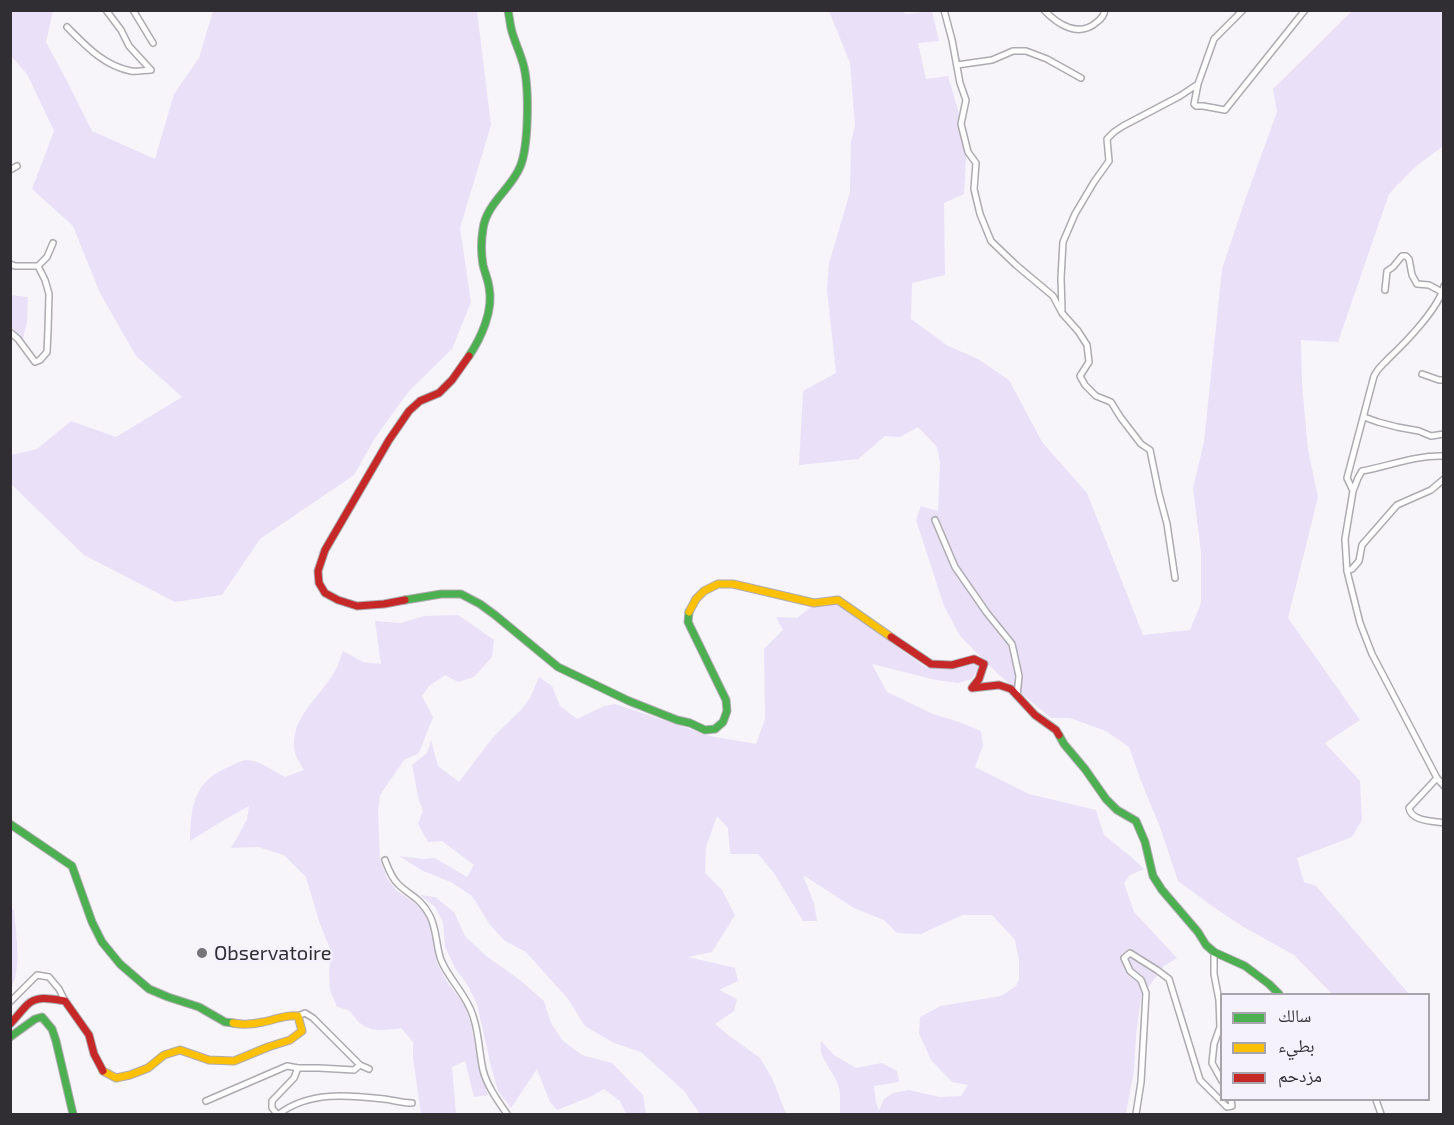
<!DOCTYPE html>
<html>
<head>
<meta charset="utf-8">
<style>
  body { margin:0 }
  #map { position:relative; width:1454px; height:1125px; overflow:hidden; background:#f7f5fa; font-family:"Exo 2","Noto Naskh Arabic",sans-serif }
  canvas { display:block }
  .frame { position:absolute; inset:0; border:12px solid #302e33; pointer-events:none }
  .legend { position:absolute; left:1220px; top:993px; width:210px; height:108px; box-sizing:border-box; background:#f6f2fd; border:2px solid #a7a4ac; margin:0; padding:8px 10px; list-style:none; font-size:18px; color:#302e33 }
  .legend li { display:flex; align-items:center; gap:12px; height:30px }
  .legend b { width:30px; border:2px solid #a7a4ac }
</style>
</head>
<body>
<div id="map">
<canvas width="1454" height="1125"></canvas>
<div class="frame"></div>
<ul class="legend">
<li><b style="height:8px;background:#4caf50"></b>سالك</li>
<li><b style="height:8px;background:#ffc107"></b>بطيء</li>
<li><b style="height:8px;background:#c62828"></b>مزدحم</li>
</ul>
</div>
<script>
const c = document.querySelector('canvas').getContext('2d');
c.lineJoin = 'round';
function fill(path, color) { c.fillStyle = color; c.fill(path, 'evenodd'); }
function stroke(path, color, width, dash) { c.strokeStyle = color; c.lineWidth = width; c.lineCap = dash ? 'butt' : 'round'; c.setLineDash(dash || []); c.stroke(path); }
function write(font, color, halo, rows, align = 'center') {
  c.font = font + ' "Exo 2",sans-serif'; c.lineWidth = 4.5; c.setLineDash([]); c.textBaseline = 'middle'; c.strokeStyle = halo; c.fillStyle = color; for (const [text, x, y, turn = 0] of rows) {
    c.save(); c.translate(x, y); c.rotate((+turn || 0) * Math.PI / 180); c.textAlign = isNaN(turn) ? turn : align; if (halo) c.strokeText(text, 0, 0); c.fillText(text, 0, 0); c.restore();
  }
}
const green = new Path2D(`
  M11,10L53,11L46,42L67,81L92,131L155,159L174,94L199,58L213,11H477L491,125L460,228L471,302L452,349L409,391L375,438L354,475L260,539L222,595L175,602L84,555L11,484V455L37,449L71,421L116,437L182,397L136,356L100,293L73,226L32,189L54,131L27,74L11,56Z
  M903,10L905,14L932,11L939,41L918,43L926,79L948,76L967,141L964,194L944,203L945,275L912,283L911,319L948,346L978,359L1009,380L1042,442L1087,493L1143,635L1190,630L1201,603V553L1193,488L1204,442L1222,269L1244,203L1277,112L1273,89L1352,11H1443V146L1414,168L1389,194L1338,342L1301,340L1302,383L1308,450L1318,497L1288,618L1360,720L1325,743L1360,781L1362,820L1352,837L1297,858L1304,882L1316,886L1409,994H1332L1294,955L1242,926L1212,906L1178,881L1160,827L1141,781L1129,747L1106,731L1070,718H1051L998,674L960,636L944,606L916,520L921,506L938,511L940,462L937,447L918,427L900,437L885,436L858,459L799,465L803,391L836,373L827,290L829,263L850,192L851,142L855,126L850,63L829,11Z
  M10,295L28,297L27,322L23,339L11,326Z
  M837,603L925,667L943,669L972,663L979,666L972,679L958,683L936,680L872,664L887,692L933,714L962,723L981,731L983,746L975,767L1029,794L1096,810L1104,835L1130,856L1144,869L1130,875L1124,883L1134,912L1177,958L1164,966L1141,997L1136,1036L1134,1071L1126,1114H840C840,1106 841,1094 838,1085C834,1071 817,1057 821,1041L834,1055L856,1068L882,1063L897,1071L899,1082L874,1086L876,1103L879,1110L884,1099L893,1093L909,1090L939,1097L961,1096L968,1085L952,1082L931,1060L919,1033L920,1017L941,1006L1001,996L1016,986L1019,979V960L1015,940L992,915H962L921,934L897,933L884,920L854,908L803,875L814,903L817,921H803L774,873L758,854H730L728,828L717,816L706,847L705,873L722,890L735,915L712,952L688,957L735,968L738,981L719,990L737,999L734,1011L715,1024L728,1035L760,1058L773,1080L786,1114H700L684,1091L641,1052L614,1043L585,1026L568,999L526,952L505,941L490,925L472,896L451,882L423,871L399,856L423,859L435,858L467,877L474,865L442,841L428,842L418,824L423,810C416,796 416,780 412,765L427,753L431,740L438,766L459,782L494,736L521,710L530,698L539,677L552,686L560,706L577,719L604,706L615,704L710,736L756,744L765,719L764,649L783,630L776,617L797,618L811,607Z
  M458,615L494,640L492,657L474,677L458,682L445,675L429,686L422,696L433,717L419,753L404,760L380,795L378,812L380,859L387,878L396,890L413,902L424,911L431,924L437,963L447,982L465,1006L471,1024L477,1056L488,1095L474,1097L465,1061L452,1067L456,1114H421L413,1058V1042L401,1028C388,1030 371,1033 360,1023C348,1012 356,1011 337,1007L330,990L329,970L332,954L319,921L306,877L284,855L258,847L231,848L247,820L249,806L224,820L190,841C191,807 193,782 228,767C233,765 240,761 246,760C259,760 273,771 285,777L304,770C299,761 293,754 294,743C294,714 323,694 336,669C339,664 340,657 343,651L363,662L381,664L375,621L401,623L424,616Z
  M420,895L435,897L454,912L465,936L485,955L521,981L544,1001L551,1023L563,1041L582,1055L612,1063L643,1095L646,1114H626L620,1101L604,1089L590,1097L557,1110L550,1102L537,1069L511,1108L498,1091L491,1066L477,1004L467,984L455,968L445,947L443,922L435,907Z
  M11,906L14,911C16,932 22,970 11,988Z`);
const street = new Path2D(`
  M133,10L153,43
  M944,10L952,40L960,83L966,100L961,124L968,152L976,163L974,189L980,214L991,241L1016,265L1053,296L1062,313L1078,331L1087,345L1089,362L1080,376L1085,385L1096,396L1111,402L1121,418L1141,444L1150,450L1159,494L1167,524L1175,578
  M1044,10C1058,25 1079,38 1097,22C1101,19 1104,16 1105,10
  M67,27C86,46 104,66 131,71C137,72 145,70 151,70L129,46L121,30L106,10
  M957,65L992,60L1013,51H1026L1047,59L1081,78
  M1198,84L1194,104L1196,106H1203L1225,110L1305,10
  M10,170L17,166
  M10,264L15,266H38L47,257L53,243
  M1444,286C1439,308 1406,342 1389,358C1382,366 1379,366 1374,376L1347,478L1353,491L1345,539L1347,571L1360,623L1372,654L1437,778L1444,786
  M1385,290L1387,271L1393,267L1402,256H1406L1409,259L1412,275L1417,284L1429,285L1442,292
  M1062,310L1061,278L1063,242L1075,214L1094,182L1109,161L1107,139L1114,132L1123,126L1180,96L1198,84L1214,39L1243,10
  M10,332L18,339L35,362L40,360L47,352L48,330L49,294L45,280L38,266
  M1422,374L1439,380H1444
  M1364,417L1378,422L1397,427L1419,431L1431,436L1444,434
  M1353,491L1358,478L1362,471C1389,466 1416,455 1444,456
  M935,520L955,567L987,613L1012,644L1019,676L1017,696
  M1347,571L1352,569L1359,561L1362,545L1397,505L1431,490L1444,479
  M1437,778L1409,808C1411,821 1432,821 1444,823
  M385,860C388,868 391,877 398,884C410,896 420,897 430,916C437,930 436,946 441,960C449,980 467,995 473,1016C479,1033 479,1052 483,1070C487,1086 498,1101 507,1114
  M1214,952V974L1219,1000L1220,1027L1214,1044L1212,1063L1222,1081
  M10,1002L37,975L49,977L59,989L65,1001
  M298,1016L305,1013L313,1018L360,1065
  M298,1068H319L354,1070L360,1065L369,1069
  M1376,1100L1381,1114
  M206,1101L287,1066L298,1068L294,1078L272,1101V1108L277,1114
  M279,1114C309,1091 348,1095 384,1099C393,1100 402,1103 412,1103
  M1136,1114L1141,1082L1146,993L1141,980L1130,971L1124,958L1130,953L1157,970L1169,979L1200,1080L1227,1107L1232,1106L1231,1100`);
const fast = new Path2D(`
  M469,356C481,338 494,310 489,287C488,280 485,273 483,265C481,253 481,241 483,229C486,204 511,189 520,167C529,146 529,89 524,67C521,54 514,41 511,28C510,22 509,16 508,10
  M405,600L441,594H461L480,604L495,615L558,667L629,701L677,720L690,723L705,730L715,729L723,722L727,711L726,700L688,622L689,612
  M1059,735L1064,744L1085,769L1106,799L1117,810L1136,821L1145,842L1153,876L1162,890L1198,932L1206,945L1214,952L1245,966L1269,984L1279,994
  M10,824L72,866L92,922L102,942L120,964L149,989L168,997L199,1007L225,1022L233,1023
  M10,1037L35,1019L42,1017L52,1029L56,1041L73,1114`);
const slow = new Path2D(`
  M689,612L696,599L704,591L718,584H733L814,603L838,600L891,637
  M103,1071L116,1078L130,1075L148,1068L164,1055L180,1050L209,1060L234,1061L268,1047L290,1040L302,1031L298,1016C286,1014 275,1020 263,1022C254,1024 243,1025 233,1023`);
const jam = new Path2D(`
  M405,600L384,604L357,606L338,600L325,593L319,583L318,571L325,550L389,440L409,411L420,401L439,393L452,380L469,356
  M891,637L931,664L952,665L974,659L984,664L979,679L972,688L999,685L1011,689L1035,715L1056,730L1059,735
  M10,1024C16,1018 21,1011 27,1005C37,995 52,999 65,1001L89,1035L94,1054L103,1071`);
const markers = [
  [202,953,6,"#767479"]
];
const poiNames = [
  ["Observatoire",214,953]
];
fill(green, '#eae0f8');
stroke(street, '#adabb0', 8);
stroke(fast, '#adabb0', 9);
stroke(slow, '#adabb0', 9);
stroke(jam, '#adabb0', 9);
stroke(street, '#fefefe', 5);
stroke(fast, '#4caf50', 7);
stroke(slow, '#ffc107', 7);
stroke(jam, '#c62828', 7);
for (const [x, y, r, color] of markers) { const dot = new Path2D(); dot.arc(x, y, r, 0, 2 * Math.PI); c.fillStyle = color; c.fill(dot); stroke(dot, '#f6f2fd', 2); }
write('20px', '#302e33', '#f6f2fd', poiNames, 'left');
</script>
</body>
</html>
